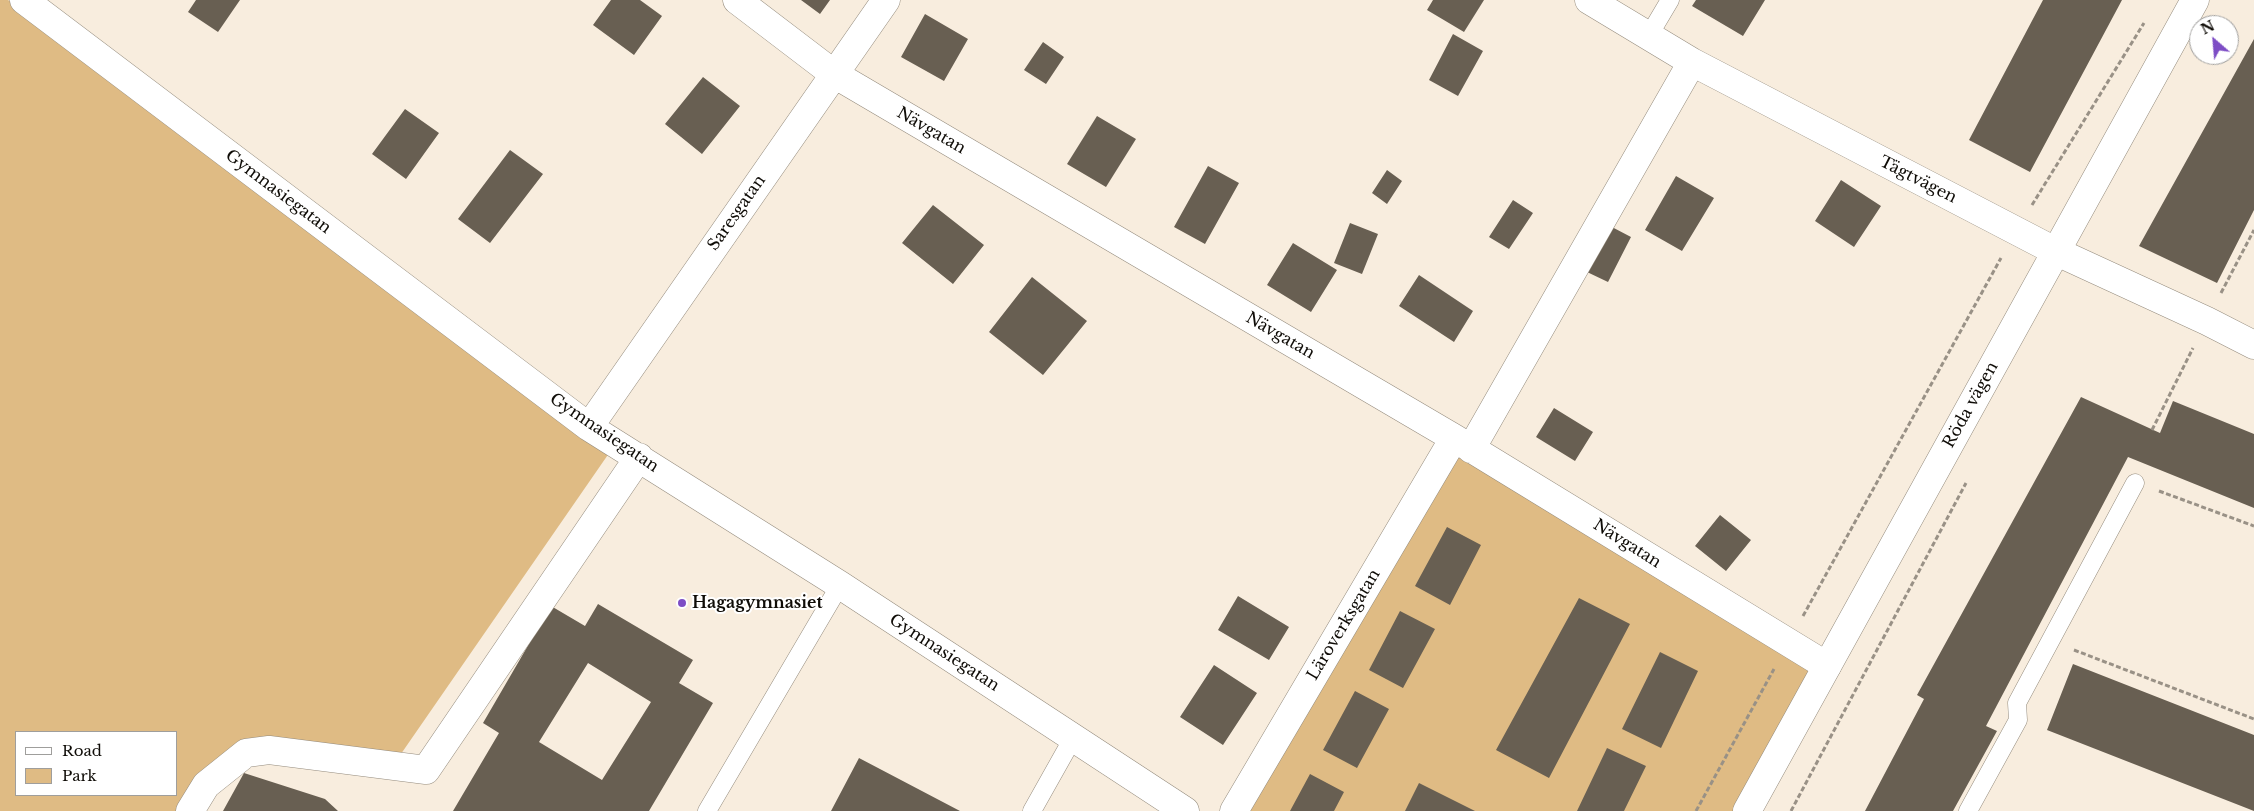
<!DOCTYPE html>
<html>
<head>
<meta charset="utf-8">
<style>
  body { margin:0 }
  #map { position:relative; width:2254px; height:811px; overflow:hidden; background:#f8edde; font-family:"Libre Baskerville",serif }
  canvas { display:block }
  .legend { position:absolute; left:15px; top:731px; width:162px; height:65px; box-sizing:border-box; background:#fff; border:1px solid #9f9e9c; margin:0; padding:6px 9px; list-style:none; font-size:15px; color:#0f0c07 }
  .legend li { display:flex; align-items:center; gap:10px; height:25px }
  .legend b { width:25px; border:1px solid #9f9e9c }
  .north { position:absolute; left:2189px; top:15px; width:50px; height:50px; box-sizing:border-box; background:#fff; border:1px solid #9f9e9c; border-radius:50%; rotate:333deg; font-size:14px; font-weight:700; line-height:20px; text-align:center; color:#0f0c07 }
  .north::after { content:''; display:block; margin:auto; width:18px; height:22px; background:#7d4dc5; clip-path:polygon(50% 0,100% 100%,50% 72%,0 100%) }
</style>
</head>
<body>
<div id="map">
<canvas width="2254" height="811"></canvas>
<ul class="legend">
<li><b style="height:6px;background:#fff"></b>Road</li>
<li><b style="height:14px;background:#dfbb84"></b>Park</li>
</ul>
<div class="north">N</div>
</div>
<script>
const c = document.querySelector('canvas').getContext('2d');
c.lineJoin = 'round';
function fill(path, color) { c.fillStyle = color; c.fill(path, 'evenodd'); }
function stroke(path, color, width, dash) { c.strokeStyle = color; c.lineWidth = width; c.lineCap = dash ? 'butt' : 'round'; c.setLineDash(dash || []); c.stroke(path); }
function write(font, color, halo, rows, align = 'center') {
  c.font = font + ' "Libre Baskerville",serif'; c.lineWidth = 4; c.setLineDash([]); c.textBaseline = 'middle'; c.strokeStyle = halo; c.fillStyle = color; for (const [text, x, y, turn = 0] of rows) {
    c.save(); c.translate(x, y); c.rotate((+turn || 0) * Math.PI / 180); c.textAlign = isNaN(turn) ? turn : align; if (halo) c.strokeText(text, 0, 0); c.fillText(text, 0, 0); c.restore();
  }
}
const green = new Path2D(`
  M0,0H8L614,446L394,764L248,752L189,811H0ZM16,732H176V795H16Z
  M1454,438L1827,666L1747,811H1234Z`);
const building = new Path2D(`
  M196,0H240L218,32L188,12Z
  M611,0H640L662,16L634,55L593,25Z
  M801,0H830L820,14Z
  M1433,0H1484L1464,32L1427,10Z
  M1696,0H1765L1743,36L1692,6Z
  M2043,0H2122L2030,172L1969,140Z
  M925,14L968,39L944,81L901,57Z
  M1453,34L1483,51L1458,96L1429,80Z
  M2254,39V210L2217,283L2139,246Z
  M1043,42L1064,57L1046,84L1024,70Z
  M703,77L740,106L702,154L665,124Z
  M405,109L439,133L406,179L372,154Z
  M1097,116L1136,139L1106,187L1067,164Z
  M510,150L543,174L490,243L458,219Z
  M1208,166L1239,183L1205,244L1174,227Z
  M1387,170L1402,181L1387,204L1372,193Z
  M1676,176L1714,198L1682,251L1645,230Z
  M1841,180L1881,206L1854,247L1815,221Z
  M1513,200L1533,213L1509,249L1489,237Z
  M933,205L984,245L953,284L902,243Z
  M1350,223L1378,234L1362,274L1334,263Z
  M1610,226L1631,237L1608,282L1587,272Z
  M1293,243L1337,270L1311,312L1267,285Z
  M1419,275L1473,311L1454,342L1399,306Z
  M1032,277L1087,321L1043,375L989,332Z
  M2081,397L2160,433L2173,401L2254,434V508L2128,457L1986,726L1997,731L1953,811H1865L1924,699L1917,695Z
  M1554,408L1593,432L1575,461L1536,437Z
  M1720,515L1751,540L1726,571L1695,546Z
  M1447,527L1481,545L1450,605L1415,586Z
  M1238,596L1289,627L1269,660L1218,630Z
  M1579,598L1630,624L1549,778L1496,750Z
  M598,604L693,660L679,683L713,703L649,811H453L499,733L483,723L551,606L585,626ZM588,663L651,702L602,780L539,742Z
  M1400,611L1435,629L1403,688L1369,670Z
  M1660,652L1698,671L1661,748L1622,729Z
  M2073,664L2254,735V811L2047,730Z
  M1214,665L1257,693L1223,745L1180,717Z
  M1355,691L1389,709L1357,768L1323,750Z
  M1607,748L1646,766L1624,811H1577Z
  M859,758L960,811H831Z
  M244,773L325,799L338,811H223Z
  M1310,774L1344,792L1334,811H1290Z
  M1419,783L1475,811H1405Z`);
const path = new Path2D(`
  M2032,205L2144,23
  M2221,293L2254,230
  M2152,430L2193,348
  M2159,491L2254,526
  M1803,616L2001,258
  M2074,650L2254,719
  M1696,811L1774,669
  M1791,811L1966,483`);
const service = new Path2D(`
  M1648,37L1670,0
  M707,811L840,585
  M1032,811L1073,738
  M1968,811L2018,720L2017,703L2135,483`);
const minor = new Path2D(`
  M24,0L589,427L840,585L1185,811
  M737,0L834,74L1454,438L1827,666
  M1589,0L1692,62L2055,251L2207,321L2254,345
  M589,427L886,0
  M1471,449L1692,62
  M190,811L206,785L246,753L269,750L426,770L639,457
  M1234,811L1454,438`);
const tertiary = new Path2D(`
  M1747,811L2195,0`);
const markers = [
  [682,603,5,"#7d4dc5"]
];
const streetNames = [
  ["Nävgatan",931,131,30],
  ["Tägtvägen",1918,180,27],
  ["Gymnasiegatan",278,192,37],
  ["Saresgatan",737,213,-55],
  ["Nävgatan",1280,336,30],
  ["Röda vägen",1971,405,-61],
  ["Gymnasiegatan",604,433,34],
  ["Nävgatan",1627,544,32],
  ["Läroverksgatan",1344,625,-59],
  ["Gymnasiegatan",944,653,33]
];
const poiNames = [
  ["Hagagymnasiet",692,603]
];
fill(green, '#dfbb84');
fill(building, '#685f52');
stroke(service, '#948b7d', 19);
stroke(minor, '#948b7d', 29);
stroke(tertiary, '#948b7d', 29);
stroke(path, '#999186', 3, [5, 2.5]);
stroke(service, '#fff', 18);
stroke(minor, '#fff', 28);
stroke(tertiary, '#fff', 28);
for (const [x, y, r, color] of markers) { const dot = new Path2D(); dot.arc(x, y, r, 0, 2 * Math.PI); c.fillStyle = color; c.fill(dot); stroke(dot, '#fff', 2); }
write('16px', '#0f0c07', '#fff', streetNames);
write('bold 16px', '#0f0c07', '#fff', poiNames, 'left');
</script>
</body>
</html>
